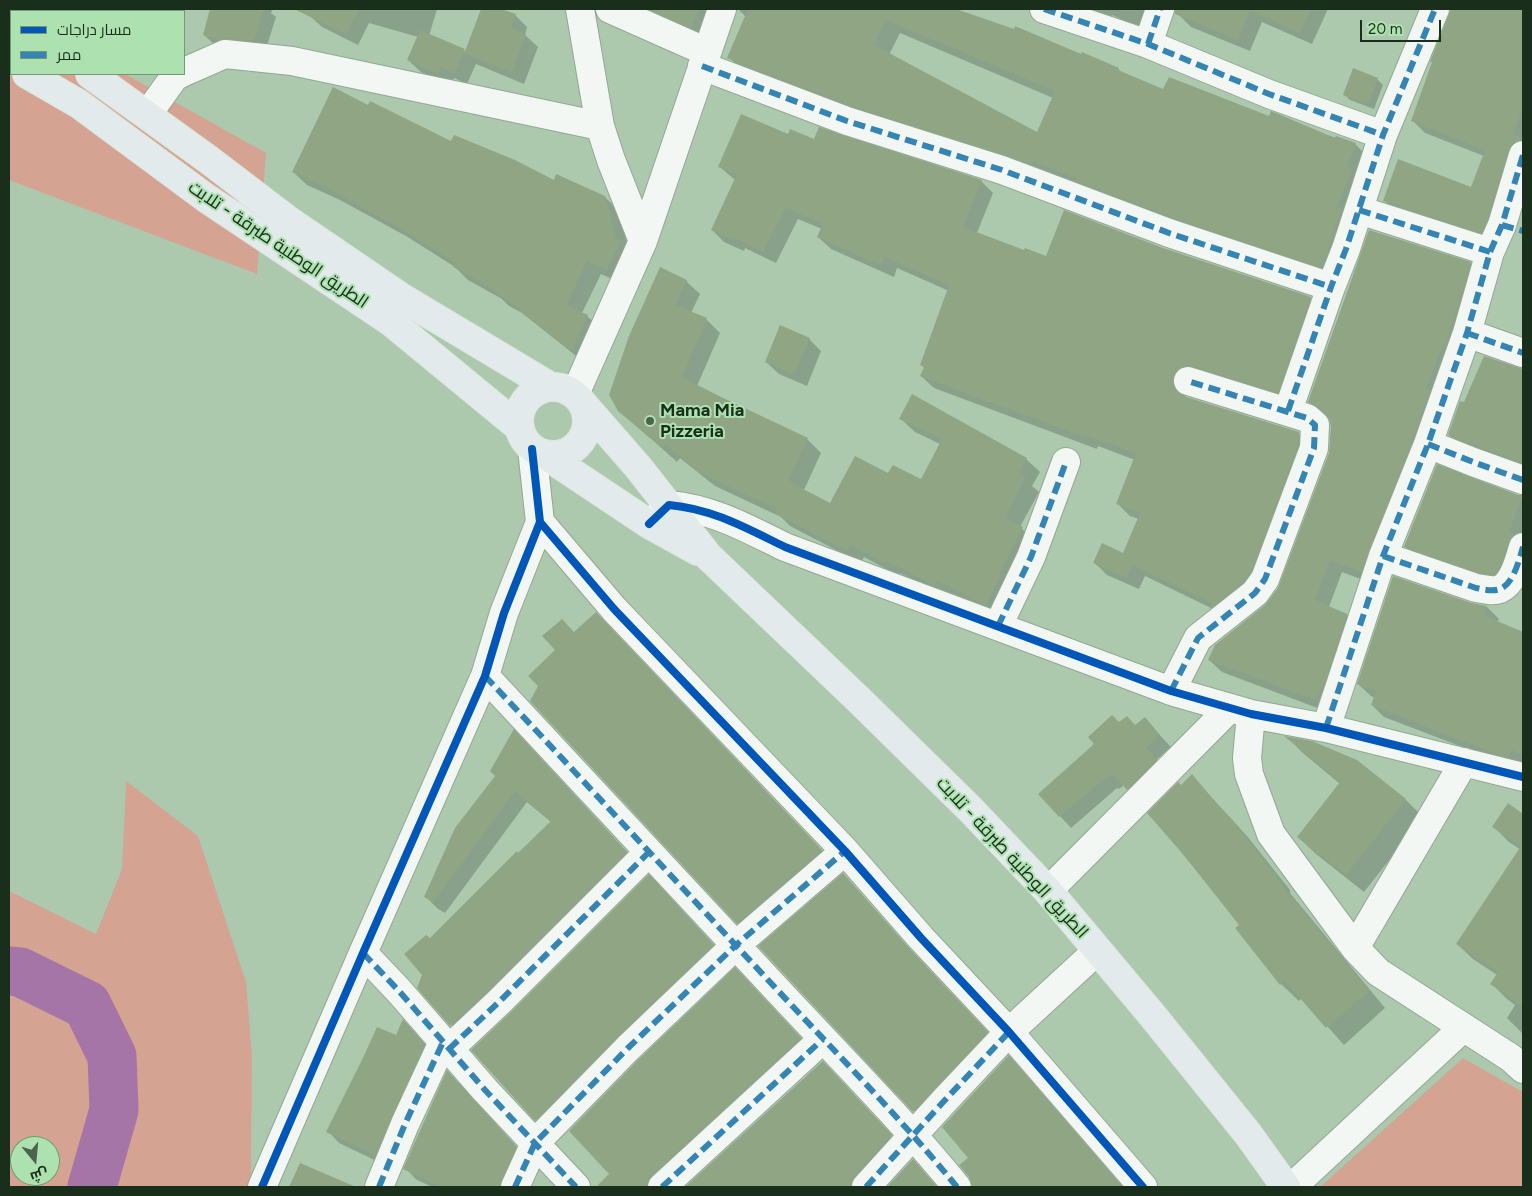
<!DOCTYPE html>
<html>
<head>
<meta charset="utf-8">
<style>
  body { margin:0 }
  #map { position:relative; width:1532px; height:1196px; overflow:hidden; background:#acc9ae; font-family:Figtree,Cairo,sans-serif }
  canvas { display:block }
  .frame { position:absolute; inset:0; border:10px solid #192e1b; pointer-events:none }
  .legend { position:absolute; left:10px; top:10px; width:175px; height:65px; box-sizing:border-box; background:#ade2b0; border:1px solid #729a74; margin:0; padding:6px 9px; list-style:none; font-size:15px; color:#192e1b }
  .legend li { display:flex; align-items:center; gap:10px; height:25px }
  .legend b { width:25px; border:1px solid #729a74 }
  .north { position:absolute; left:10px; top:1136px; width:50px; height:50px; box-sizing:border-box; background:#ade2b0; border:1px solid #729a74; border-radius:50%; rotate:163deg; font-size:14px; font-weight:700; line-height:20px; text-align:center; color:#192e1b }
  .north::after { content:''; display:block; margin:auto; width:18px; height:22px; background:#4c644e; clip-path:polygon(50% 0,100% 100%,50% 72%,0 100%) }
  .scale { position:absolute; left:1360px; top:20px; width:81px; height:22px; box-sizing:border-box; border:2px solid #192e1b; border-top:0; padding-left:6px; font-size:15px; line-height:18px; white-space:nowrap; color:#192e1b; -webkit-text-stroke:4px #ade2b0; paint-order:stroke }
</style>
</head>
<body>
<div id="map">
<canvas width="1532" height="1196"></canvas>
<div class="frame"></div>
<ul class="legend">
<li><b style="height:6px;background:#0057b8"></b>مسار دراجات</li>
<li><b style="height:6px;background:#3484b4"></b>ممر</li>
</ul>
<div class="north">ش</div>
<div class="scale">20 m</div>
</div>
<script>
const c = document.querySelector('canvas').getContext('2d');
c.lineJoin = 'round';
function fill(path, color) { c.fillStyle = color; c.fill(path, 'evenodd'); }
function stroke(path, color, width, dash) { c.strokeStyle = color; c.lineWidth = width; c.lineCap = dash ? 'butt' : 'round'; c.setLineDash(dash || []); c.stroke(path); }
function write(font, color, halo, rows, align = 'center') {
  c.font = font + ' Figtree,Cairo,sans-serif'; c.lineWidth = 4; c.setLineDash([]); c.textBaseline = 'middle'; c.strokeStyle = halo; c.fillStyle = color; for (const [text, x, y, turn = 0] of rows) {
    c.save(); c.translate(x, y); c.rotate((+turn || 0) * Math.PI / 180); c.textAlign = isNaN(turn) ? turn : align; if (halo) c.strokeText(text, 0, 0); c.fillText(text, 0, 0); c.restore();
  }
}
const green = new Path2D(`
  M9,9H85L86,11H11V74H125L266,153L257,274L9,180Z
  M126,781L198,836L246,982L252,1057L251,1175L247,1187H9V891L96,934L122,869ZM20,1146H50V1176H20Z
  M1463,1058L1523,1092V1187H1320Z`);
const shadow = new Path2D(`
  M211,9H273L271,13L276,17L265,52L216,46L204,35Z
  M313,9H437L429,36L466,52L482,9H497L515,15L527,27L525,35L538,47L524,84L476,64L467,84L454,78L451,85L421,72L408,60L418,37L369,23L358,45L322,27L310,16Z
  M648,9H718L704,40L659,20Z
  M738,9H952L1118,69L1122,73L1164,90L1270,117L1355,144L1369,158L1335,280L742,71L729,57L746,17ZM900,33L1053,98L1038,134L889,55Z
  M1087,9H1151L1141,29L1112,15L1110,20Z
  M1182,9H1328L1312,44L1262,22L1250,51L1191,27L1179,15Z
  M1452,9H1523V158L1494,244L1397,213L1385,201L1472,189L1484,156L1425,133L1413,121L1433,63L1432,61Z
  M1354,70L1378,80L1383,85L1374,109L1350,100L1344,94Z
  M369,106L452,143L554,182L557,175L606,198L620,212L628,249L621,283L601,274L582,313L587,316L601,329L585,363L522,313L509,306L502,299L468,280L455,267L406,236L340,200L307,185L293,172Z
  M789,136L981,181L993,193L977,233L1025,252L1047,258L1163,249L1310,298L1323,310L1290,404L1185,390V398L1298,433L1311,445L1263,584L1222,620L1211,608L1145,576L1139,589L1107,575L1094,562L1123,554L1139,519L1130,516L1117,503L1135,460L1098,446L1097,449L934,388L921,376L925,368L922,365L949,291L897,268L894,277L831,249L818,237L822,229L798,219L776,263L745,248L744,251L724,242L712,230L735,180L720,167Z
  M1470,263L1483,276L1373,584L1342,572L1329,607L1347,615L1359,627L1328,712L1222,672L1209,660L1266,606L1279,588L1330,454L1332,426L1330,418L1322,414L1309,402Z
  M686,281L700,294L691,313L706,319L720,333L697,386L808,440L821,453L804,490L830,505L889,475L921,481L940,444L915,432L901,419L1026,459L1040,472L1032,486L1039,492L1020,527L1036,542L1000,618L951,594L949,599L900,573L899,576L864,557L861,563L790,526L781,517L715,486L680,458L677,462L619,410Z
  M809,339L821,351L807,386L779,374L766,362Z
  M1517,369H1523V470L1461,447L1449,435L1465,404Z
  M1517,496H1523V550L1505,586L1417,559L1405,546Z
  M1471,604L1487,607L1499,619L1497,622L1523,632V762L1520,769L1384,717L1372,705L1375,698L1371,696L1358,684Z
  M606,624L832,861L748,933L738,923L556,650L574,634Z
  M1145,719L1171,747L1157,759L1168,771L1139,800L1124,785L1119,789L1117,788L1071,828L1040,794L1119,724L1136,727Z
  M1288,738L1357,761L1406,800L1423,817L1364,892L1316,854L1298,837L1340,784L1303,753Z
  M526,743L638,864L463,1037L418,987L424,975L430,940L551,822L527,802L445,913L438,909L426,897Z
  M1192,776L1247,836L1290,890V893L1385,1008L1344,1045L1302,998L1299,1001L1281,984L1241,925L1149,813L1181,787Z
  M1508,805L1523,815V1034L1507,1018L1515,1005L1507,999L1492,984L1497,975L1473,959L1457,944L1521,850L1509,842L1494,827Z
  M843,875L921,962L999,1045L926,1123L760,947Z
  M659,886L723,955L546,1130L536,1120Z
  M747,981L812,1050L663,1187H612Z
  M414,1032L436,1057L387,1166L339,1143L328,1131L396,1037Z
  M822,1062L902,1148L867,1187H687Z
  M1020,1068L1123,1187H979L972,1181L969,1158Z
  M459,1083L527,1159L514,1187H432L417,1180L405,1168Z
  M300,1165L354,1187H294L292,1185Z`);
const river = new Path2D(`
  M9,971L20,972L87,1005L112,1056L114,1110L92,1187`);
const building = new Path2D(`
  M210,9H263L254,41L227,38L219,40L203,35Z
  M294,9H359L346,34Z
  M481,9H501L516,14L511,28L526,34L512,72L464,54Z
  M648,9H699L691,28Z
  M748,9H956L1014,29L1015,26L1081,54L1082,52L1119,68L1118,70L1163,89L1169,77L1269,116L1271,111L1335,138L1336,136L1356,143L1347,167L1352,170L1337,207L1342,209L1322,268L1174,218L1075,181L1076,178L1033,161L1031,164L852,106L727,58ZM886,20L1055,91L1037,132L874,45Z
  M1175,9H1311L1300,33L1250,11L1238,40L1175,14Z
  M1451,9H1523V107L1513,135L1523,138V140L1513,143L1508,150L1487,220L1481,233L1383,201L1398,159L1471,187L1485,150L1411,121L1432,62H1430Z
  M420,30L465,49L455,73L441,67L438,74L407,60Z
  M1353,68L1378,78L1368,104L1343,95Z
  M333,87L368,105L370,101L451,141L454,135L515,160L554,180L556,174L605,196L616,238L621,240L607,270L587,261L566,305L588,315L571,351L507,300L494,292L495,290L453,267L456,263L391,223L325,187L292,172Z
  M741,114L788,134L790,129L814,139L819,127L982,180L963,227L1024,250L1025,248L1046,256L1064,210L1163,248L1311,297L1278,393L1192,366H1184L1178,369L1173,377V385L1176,391L1183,396L1299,432L1298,445L1251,572L1244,582L1209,609L1213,603L1132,565L1127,578L1093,563L1102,543L1123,553L1140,513L1116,504L1136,453L1086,435L1085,437L920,376L924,367L920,365L949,285L885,257L881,265L817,237L823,224L786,207L763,252L733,237L732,240L711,230L737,174L718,167Z
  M1369,230L1471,262L1445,347L1443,346L1426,388L1430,390L1413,438L1361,572L1330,560L1315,600L1347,614L1326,679L1316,700L1208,660L1215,645L1265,605L1278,588L1329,453L1331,426L1329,419L1317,406L1308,402Z
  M660,267L687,280L675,305L707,318L682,377L721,397L808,438L788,481L830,503L855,456L888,473L893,465L921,479L942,439L899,419L912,394L1027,458L1018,473L1026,477L1005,518L1023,527L999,574L1001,575L986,605L937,581L935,586L886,560L885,563L850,545L847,550L835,545L775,513L777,509L699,472L666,445L663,449L618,411L609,395L629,336Z
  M780,325L810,338L794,375L765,362Z
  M1484,356L1523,369V463L1448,435L1460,401L1464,402Z
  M1437,464L1518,495H1523L1509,532L1515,534L1508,542L1501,564L1494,575L1480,573L1404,547Z
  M1393,576L1471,603L1487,606L1483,615L1523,632V755L1512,749L1508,757L1499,755L1371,705L1376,691L1357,684Z
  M596,612L822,850L737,924L530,701L538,686L528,676L555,650L542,636L562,619L574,632Z
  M1112,715L1119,722L1127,716L1135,725L1145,717L1160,735L1146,747L1157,759L1127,790L1113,774L1107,779L1106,777L1059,817L1038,794L1094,744L1088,737Z
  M514,729L627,852L488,991L450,1026L417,988L422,975L404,954L426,935L430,938L517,851L518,853L551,821L515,791L433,902L424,897L455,828L495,776L490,771Z
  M1284,736L1312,741L1357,760L1406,799L1346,875L1297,837L1340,782Z
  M1192,774L1229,818L1230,817L1277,877L1276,878L1369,991L1326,1028L1285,981L1280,985L1235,928L1239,925L1183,854L1147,813L1178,782L1181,785Z
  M1508,803L1523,814V1007L1490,984L1498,972L1456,944L1521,846L1492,827Z
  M843,873L910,949L988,1032L913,1112L758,946Z
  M649,874L714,945L617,1037L535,1121L471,1050L510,1013Z
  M735,967L801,1038L651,1176L647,1182V1187H596L609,1174L569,1131L639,1059Z
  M403,1019L425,1044L375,1155L326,1132L362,1060L377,1027L396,1035Z
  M1009,1055L1123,1187H972L969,1177L959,1165L968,1158L942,1127Z
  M823,1061L892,1135L854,1176L851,1187H685Z
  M447,1070L516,1146L501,1181L500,1187H442L403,1169Z
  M913,1159L937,1187H887Z
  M300,1163L356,1187H289Z`);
const minor = new Path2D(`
  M96,9L97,11
  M580,9L600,126L611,160L643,241
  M610,9L707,52
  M1044,9L1148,44L1269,94L1383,135
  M1148,44L1160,9
  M702,66L847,121L1002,170L1169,233L1331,287
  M184,72L225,54L292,61L600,126
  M147,115L175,76L180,74
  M1359,210L1490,252
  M1467,333L1523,353
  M575,394L643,241L722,9
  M1288,411L1331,287L1346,249L1383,135L1435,9
  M1428,444L1473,462L1523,480
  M655,519L669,505C713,509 746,528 785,547L1171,691L1251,714L1326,728L1523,777
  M540,522L614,609L845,851L921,938L1009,1032L1143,1187
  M1383,556L1476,588C1483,589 1492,592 1500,589C1514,583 1519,560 1523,547
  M998,626L1031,557L1066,462
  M485,676C580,777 674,879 769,981C832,1049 898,1115 957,1187
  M1171,691L1198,638L1255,593L1265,579L1314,448L1315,425L1307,418L1188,381
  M1251,714L1247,758L1249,774L1271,834L1355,948L1378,972L1511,1058L1523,1069
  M1326,728L1383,556L1428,444L1467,333L1490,252L1502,225L1523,155
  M1048,891L1230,708
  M1355,948L1464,762
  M363,953L399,991L485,1090L576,1187
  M449,1049L499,1002L648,853
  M262,1187L363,953L485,676L504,613L540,522L532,449
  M379,1187L405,1124L443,1042
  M515,1187L535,1143L628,1048L736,945L845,851
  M662,1187L823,1039
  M866,1187L945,1100L1009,1032L1098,950
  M1292,1187L1463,1028`);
const primary = new Path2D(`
  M9,22L11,23
  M27,74L79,104L206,198L390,321L520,428
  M90,74L209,160L289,221L399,296L551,387
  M519 421a34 34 0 1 1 68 0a34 34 0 1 1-68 0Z
  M583,404L638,467L708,556L858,699L970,809L1048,891L1152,1015L1248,1134L1286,1187
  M544,454L649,524L698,551`);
const quiet = new Path2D(`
  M1044,9L1148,44L1269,94L1383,135
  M1148,44L1160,9
  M702,66L847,121L1002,170L1169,233L1331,287
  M1359,210L1490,252
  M1502,225L1523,231
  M1467,333L1523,353
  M1288,411L1331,287L1346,249L1383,135L1435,9
  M1428,444L1473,462L1523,480
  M1383,556L1476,588C1483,589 1492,592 1500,589C1514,583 1519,560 1523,547
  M998,626L1031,557L1066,462
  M485,676C580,777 674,879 769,981C832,1049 898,1115 957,1187
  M1171,691L1198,638L1255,593L1265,579L1314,448L1315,425L1307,418L1188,381
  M1326,728L1383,556L1428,444L1467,333L1490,252L1502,225L1523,155
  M363,953L399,991L485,1090L576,1187
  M449,1049L499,1002L648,853
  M379,1187L405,1124L443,1042
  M515,1187L535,1143L628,1048L736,945L845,851
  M662,1187L823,1039
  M866,1187L945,1100L1009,1032`);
const cycleway = new Path2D(`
  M540,522L614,609L845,851L921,938L1009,1032L1143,1187
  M649,524L669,505C713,509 746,528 785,547L1171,691L1251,714L1326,728L1523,777
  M262,1187L363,953L485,676L504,613L540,522L532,449`);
const markers = [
  [650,421,5,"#4c644e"]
];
const streetNames = [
  ["الطريق الوطنية طبرقة - تلابت",278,245,34],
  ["الطريق الوطنية طبرقة - تلابت",1012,858,47]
];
const poiNames = [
  ["Mama Mia",660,411],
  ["Pizzeria",660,432]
];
fill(green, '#d5a391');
fill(shadow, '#0003');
stroke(river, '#a475a6', 49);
fill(building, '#90a583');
stroke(minor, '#92a893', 30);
stroke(primary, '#dae7db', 30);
stroke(minor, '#f3f7f3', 28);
stroke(primary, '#e3eaeb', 28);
stroke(quiet, '#3484b4', 6, [12, 6]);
stroke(cycleway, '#0057b8', 8);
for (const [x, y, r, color] of markers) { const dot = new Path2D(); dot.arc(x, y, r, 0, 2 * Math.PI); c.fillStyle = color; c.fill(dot); stroke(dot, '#ade2b0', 2); }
write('18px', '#192e1b', '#ade2b0', streetNames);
write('bold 18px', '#192e1b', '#ade2b0', poiNames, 'left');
</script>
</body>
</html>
